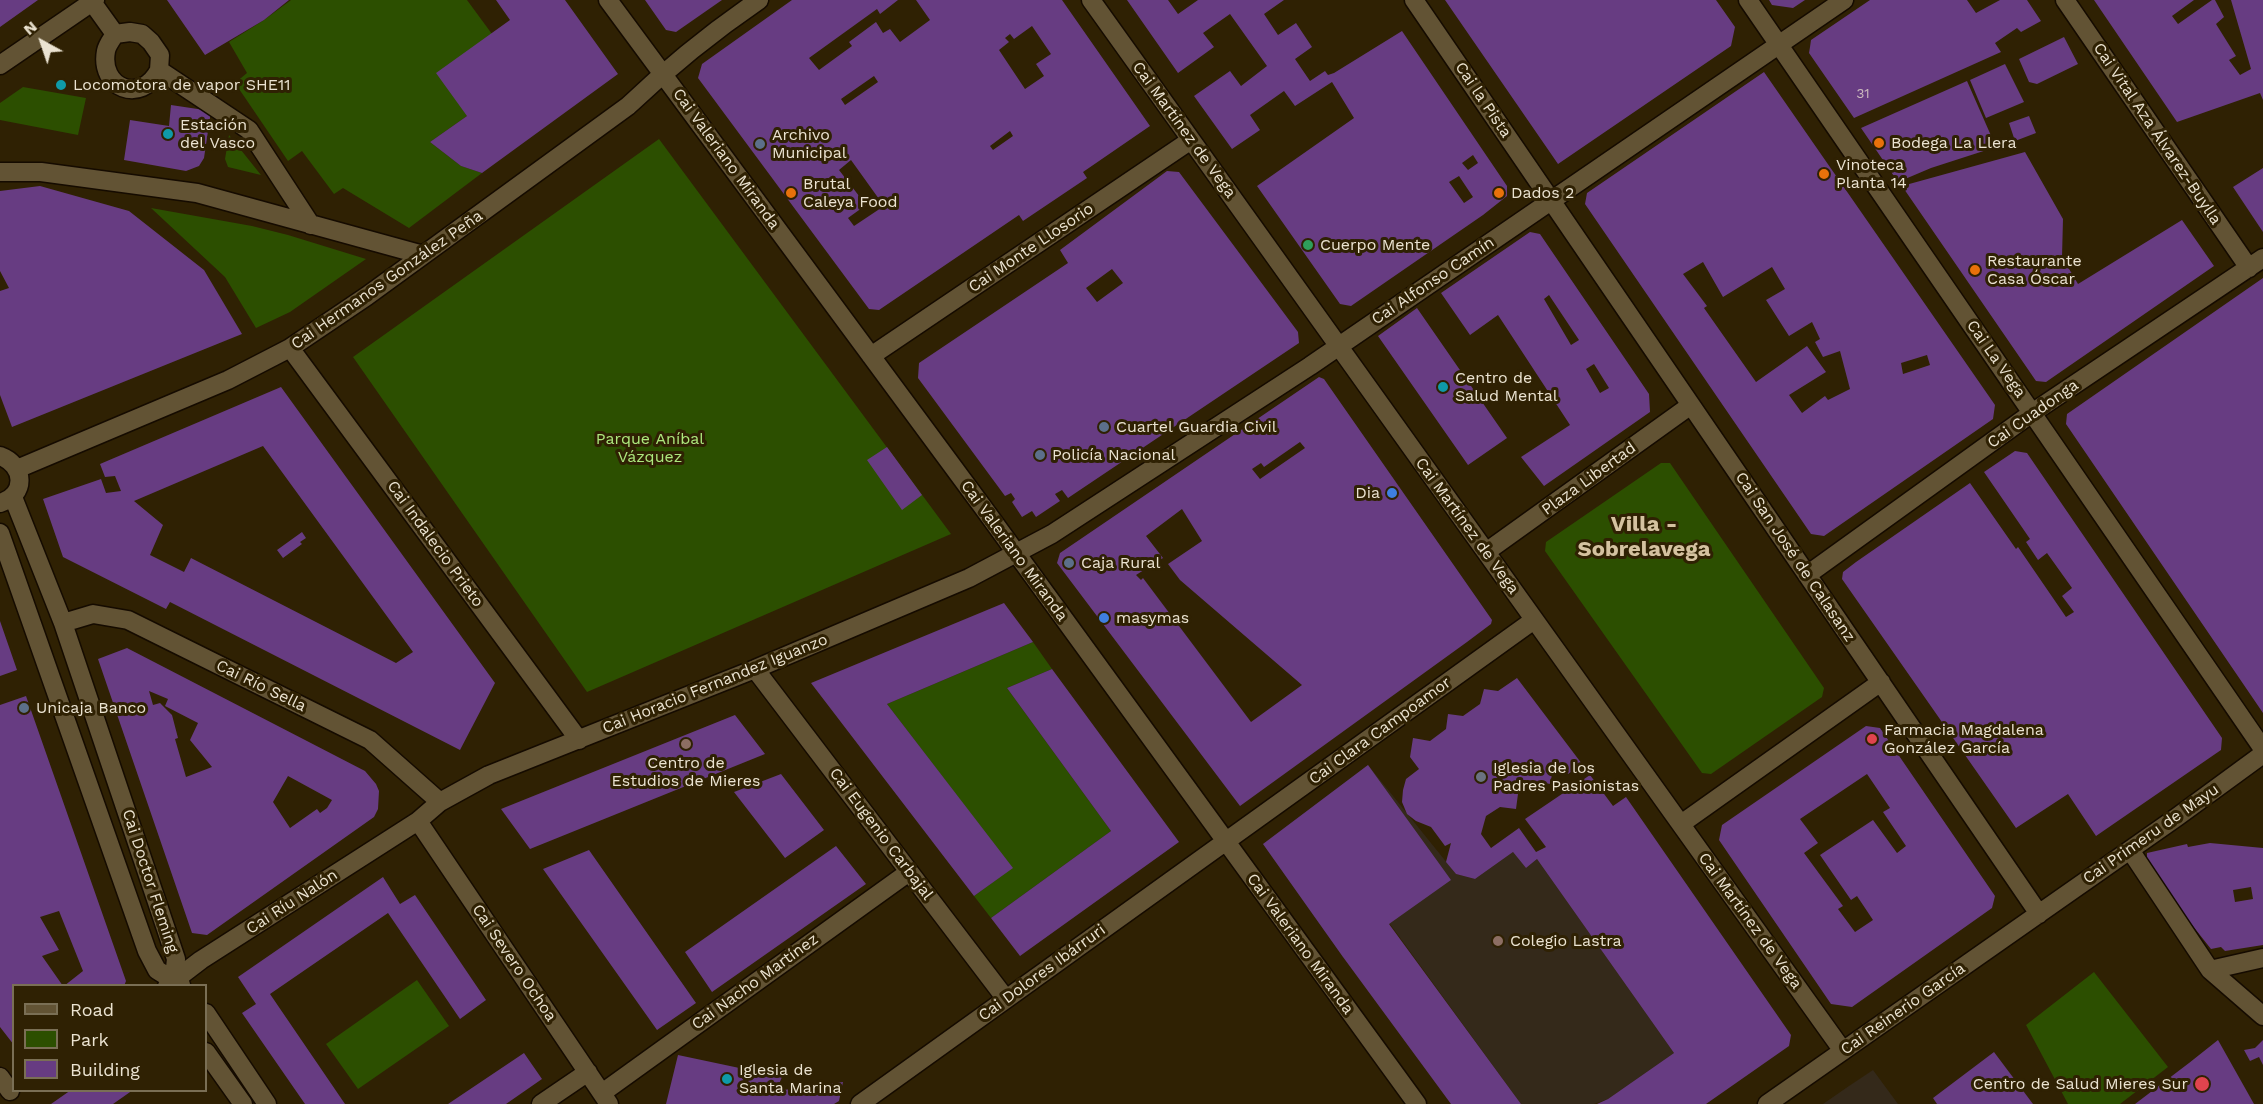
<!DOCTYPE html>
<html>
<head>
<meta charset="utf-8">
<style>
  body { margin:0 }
  #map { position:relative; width:2263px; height:1104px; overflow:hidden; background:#2f2103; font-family:"Work Sans",sans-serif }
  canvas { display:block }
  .legend { position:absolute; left:12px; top:984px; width:195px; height:108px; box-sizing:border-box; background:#2f2103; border:2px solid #7a6f55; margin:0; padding:8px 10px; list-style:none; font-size:18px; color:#ebe3d1 }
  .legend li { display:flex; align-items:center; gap:12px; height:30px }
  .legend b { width:30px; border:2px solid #7a6f55 }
  .north { position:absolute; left:12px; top:12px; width:60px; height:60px; -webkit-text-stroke:4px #2f2103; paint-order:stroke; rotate:320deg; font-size:16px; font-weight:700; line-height:24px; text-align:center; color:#ebe3d1 }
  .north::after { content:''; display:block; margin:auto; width:21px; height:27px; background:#ebe3d1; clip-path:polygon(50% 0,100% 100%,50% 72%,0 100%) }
</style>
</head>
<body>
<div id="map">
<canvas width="2263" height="1104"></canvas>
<ul class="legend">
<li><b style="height:8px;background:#625334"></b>Road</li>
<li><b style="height:16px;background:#2c4f00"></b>Park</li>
<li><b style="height:16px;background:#673c82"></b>Building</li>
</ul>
<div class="north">N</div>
</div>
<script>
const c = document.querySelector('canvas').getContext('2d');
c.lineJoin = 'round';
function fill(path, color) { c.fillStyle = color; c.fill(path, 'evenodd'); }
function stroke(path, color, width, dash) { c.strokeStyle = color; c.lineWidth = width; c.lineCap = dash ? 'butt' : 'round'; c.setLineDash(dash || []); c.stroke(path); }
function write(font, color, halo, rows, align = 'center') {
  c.font = font + ' "Work Sans",sans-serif'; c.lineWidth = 6; c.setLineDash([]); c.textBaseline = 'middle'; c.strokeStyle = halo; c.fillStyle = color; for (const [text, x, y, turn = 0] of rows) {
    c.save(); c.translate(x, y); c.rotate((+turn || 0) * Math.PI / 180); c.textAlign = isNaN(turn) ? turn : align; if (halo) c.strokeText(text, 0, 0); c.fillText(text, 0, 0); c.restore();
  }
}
const education = new Path2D(`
  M1368,765L1456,874L1475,879L1513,852L1526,868L1537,859L1674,1053L1608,1099L1594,1104H1521L1390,924L1343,957L1263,844Z
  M1873,1070L1898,1104H1823L1849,1086Z`);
const green = new Path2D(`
  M291,0H467L492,34L467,116L430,142L461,166L482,173L409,228L343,188L334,194L302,151L288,161L235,83L247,73L229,42L264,20Z
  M23,87L86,98L78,135L0,120V103Z
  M229,135L261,175L228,167L225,159Z
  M659,139L951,534L587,692L353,357Z
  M151,208L252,226L288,235L366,259L290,312L256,328L225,277Z
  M1661,463H1670L1824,688L1822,697L1711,774L1702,773L1545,551L1546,542Z
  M1033,642L1052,669L1007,688L1111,831L991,918L974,896L1012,868L887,704Z
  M2094,972L2168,1067L2120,1104H2068L2026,1025Z
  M417,980L449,1026L358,1089L326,1044Z`);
const building = new Path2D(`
  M0,0H38L0,27Z
  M167,0H289L264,20L205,55Z
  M496,0H565L618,74L482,173L461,166L430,142L467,116L436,73L510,20Z
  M645,0H722L676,32L666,30Z
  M792,0H898L880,14L877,9L809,58L819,70L852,46L849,42L876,22L883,33L890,29L900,42L930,20L916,0H1062L1150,126L1083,172L1087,178L1023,221L1019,215L879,310L869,309L698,78L702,64ZM1032,26L1051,54L1036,64L1044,76L1025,89L999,50L1009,42L1005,38L1010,34L1014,39ZM874,76L878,82L845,105L841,99ZM1010,131L1013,136L993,150L990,146ZM851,160L884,206L854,226L848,218L866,205L839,170Z
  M1127,0H1168L1178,14L1198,0H1284L1264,14L1278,35L1296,23L1312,47L1295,59L1310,81L1325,71L1328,75L1334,73L1402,31L1507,186V196L1483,215L1351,306L1340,304L1257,186L1354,118L1332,82L1295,106L1284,91L1250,115L1260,130L1232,149L1194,96L1230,71L1241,86L1267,66L1230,14L1203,33L1214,47L1178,73ZM1473,155L1478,163L1468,170L1462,163ZM1459,176L1473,197L1464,203L1449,182Z
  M1445,0H1716L1735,27L1731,46L1558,164Z
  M1769,0H1805L1793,8L1772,5Z
  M1870,0H1967L1976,13L2000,0H2027L2041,21L2021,32L2017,28L1995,43L2001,52L1854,118L1809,53L1810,47L1811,40Z
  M2094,0H2194L2172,16L2178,24L2212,0H2215L2224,17L2216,24L2236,56L2229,60L2240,75L2251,69L2231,0H2263V100L2260,93L2177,122Z
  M2064,37L2078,64L2037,84L2029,82L2019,59Z
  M2005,64L2024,102L1986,118L1970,80Z
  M1764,72L1995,405L1993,419L1824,536L1811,534L1585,204L1587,193ZM1703,262L1723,297L1772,267L1785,289L1766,300L1789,336L1812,322L1820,339L1815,342L1823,357L1840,351L1850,389L1828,400L1825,396L1802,413L1789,395L1826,372L1807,346L1756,382L1704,308L1707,306L1683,274ZM1927,355L1930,365L1903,374L1901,363Z
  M1967,81L1996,147L1931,168L1898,182L1861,128Z
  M171,105L211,111L204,158L199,166L186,171L124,160L130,120L169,126Z
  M2029,116L2036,133L2015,141L2009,123Z
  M2025,152L2063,219L2062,257L2078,284L2182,220L2214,266L2046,382L2036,381L1902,186Z
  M2263,168V232L2233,187Z
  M1167,171L1179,172L1298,332L1299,343L1068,498L1062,490L1055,494L1060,501L1036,517L1032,511L1022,517L1012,502L1015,499L1011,493L1005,496L918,378L919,363L1068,263L1060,250ZM1112,269L1123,283L1097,302L1086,288Z
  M40,186L129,211L204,270L242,334L12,427L0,395V291L9,288L0,271V191Z
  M1530,232L1540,234L1649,394L1650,412L1544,486L1521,457L1570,425L1498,315L1470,335L1441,293ZM1549,295L1579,340L1571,345L1544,299ZM1594,364L1609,388L1600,393L1586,369Z
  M2263,278V713L2066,424L2067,414Z
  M1417,308L1507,438L1468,465L1378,336Z
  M1319,377L1324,379L1492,620L1491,624L1467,642L1240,806L1057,563L1060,553ZM1300,442L1305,448L1260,479L1252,469L1261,463L1264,467ZM1182,509L1202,541L1168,564L1180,580L1302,685L1251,722L1143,578L1141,580L1136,575L1163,558L1146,536Z
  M281,387L495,683L460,750L170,602L166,609L63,557L43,499L101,479L106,493L121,491L115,476L105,477L100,464ZM263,446L413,652L396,663L191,558L184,572L150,555L163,525L134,501Z
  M887,447L922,495L902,510L867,460Z
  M2015,451L2027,453L2222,738L2221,750L2096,836L2068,794L2016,828L1842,579L1843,572L1856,562L1970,483L2016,549L2018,547L2066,617L2074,612L2062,596L2072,588L2047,553L2038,560L2026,542L2030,539L1984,472Z
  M302,532L306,538L300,542L302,544L283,558L277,550Z
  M1004,603L1033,642L887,704L1013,868L974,896L811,683Z
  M0,621L17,670L0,676Z
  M127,648L365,771L376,784L379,791L378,809L374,817L207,935L192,933L98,659ZM149,691L168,699L165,706L198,723L190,740L212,767L186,777L175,739L178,738L172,715L160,703L153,705ZM288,776L332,800L327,808L320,813L317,809L290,828L273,802Z
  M1052,669L1179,842L1020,956L991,918L1111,831L1007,688Z
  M1517,678L1582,764L1568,774L1558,764L1552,769L1551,784L1535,782L1518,794L1516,809L1500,807L1486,816L1481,834L1491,848L1519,828L1536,852L1546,847L1525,819L1590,775L1613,806L1626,797L1791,1035L1789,1046L1706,1104H1597L1608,1099L1674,1053L1537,859L1526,868L1513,852L1475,879L1456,874L1446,862L1451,843L1445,846L1431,827L1416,821L1407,814L1402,802L1403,790L1406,779L1419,769L1410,757L1413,738L1430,741L1446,729L1448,714L1463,716L1480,704L1484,689L1498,691Z
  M26,696L126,981L124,986H64L83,971L59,911L40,917L59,950L42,956L63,986H14V1045L0,1027V705Z
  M735,715L765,754L530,849L501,809Z
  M1866,726L1880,728L1995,896L1992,908L1852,1007L1831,1004L1719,840L1722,825ZM1867,774L1890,808L1883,812L1906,846L1897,853L1873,820L1820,855L1851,900L1857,896L1873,920L1855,932L1838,909L1843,906L1804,853L1818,843L1800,819Z
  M1368,765L1451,880L1389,924L1521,1104H1451L1343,957L1263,844Z
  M781,774L824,830L785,858L734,792Z
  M2210,843L2263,848V945L2225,951L2221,947L2211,949L2150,872L2144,858L2147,857V853L2187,844L2188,847ZM2251,887L2253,899L2235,902L2233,890Z
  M836,846L866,884L712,992L685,952Z
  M589,850L696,1003L657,1030L543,869Z
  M383,877L400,904L415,895L486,1000L460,1019L388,913L270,994L345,1104H305L242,1013L256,1004L238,977Z
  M2218,1040L2254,1104H2135L2189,1063Z
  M2263,1040V1065L2259,1057L2250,1061L2244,1050L2255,1048Z
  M1994,1052L2033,1104H1937L1933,1098Z
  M524,1053L542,1079L506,1104H448Z
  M678,1055L782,1077L776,1091L843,1082L839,1101L834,1104H666Z
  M71,1090H133L113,1104H51Z`);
const street = new Path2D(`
  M608,0L982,506L1417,1104
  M1091,0L1843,1051
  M1414,0L2039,914
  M1748,0L2263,749
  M2065,0L2249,268
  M92,2L115,34L130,32L142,34L151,42L160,55L159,70L249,130L311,225
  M115,34C112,39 107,45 106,51C99,88 141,105 159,70
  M0,65L95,0
  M0,172H41L197,193L423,255
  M290,348L579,740
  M871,356L1191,140
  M0,456C25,465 27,495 0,503
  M17,469L228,380L290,348L367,296L628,106C669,67 712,32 759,0
  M13,497L63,623L169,938L176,959L173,986
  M0,533L147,951L157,970L181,985
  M1486,552L1691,405
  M1807,575L2032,413L2263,258
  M63,623L93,614L128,620L370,740L440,802
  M755,669L1006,999
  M418,821L609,1104
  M1681,824L1881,682
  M2130,850L2210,970L2263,1016
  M2210,970L2263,958
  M167,986L201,960L418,821L440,802L489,775L755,669L969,578L1052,534L1310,366L1844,0
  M206,1013L267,1104
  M206,1052L243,1104
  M0,1077L10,1091
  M602,1093L909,872
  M541,1104L588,1072
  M860,1104L1534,620
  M1767,1104L2177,817L2263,754`);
const markers = [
  [61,85,6,"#0f9aa8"],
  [168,134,6,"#0f9aa8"],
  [1879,143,6,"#e8710a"],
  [760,144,6,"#5c6f8a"],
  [1824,174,6,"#e8710a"],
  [791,193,6,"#e8710a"],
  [1499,193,6,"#e8710a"],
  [1308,245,6,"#2e9e5b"],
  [1975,270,6,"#e8710a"],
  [1443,387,6,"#0f9aa8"],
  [1104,427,6,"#5c6f8a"],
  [1040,455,6,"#5c6f8a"],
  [1392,493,6,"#3f7fe0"],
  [1069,563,6,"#5c6f8a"],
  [1104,618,6,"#3f7fe0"],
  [24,708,6,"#5c6f8a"],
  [1872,739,6,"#e0444e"],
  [686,744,6,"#8d6e63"],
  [1481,777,6,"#6b7280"],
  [1498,941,6,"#8d6e63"],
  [727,1079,6,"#0f9aa8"],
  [2202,1084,8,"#e0444e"]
];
const numberNames = [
  ["31",1863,94]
];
const poiNames = [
  ["Locomotora de vapor SHE11",73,85],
  ["Estación",180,125],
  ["del Vasco",180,143],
  ["Archivo",772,135],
  ["Municipal",772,153],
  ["Bodega La Llera",1891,143],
  ["Vinoteca",1836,165],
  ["Planta 14",1836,183],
  ["Brutal",803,184],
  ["Caleya Food",803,202],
  ["Dados 2",1511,193],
  ["Cuerpo Mente",1320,245],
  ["Restaurante",1987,261],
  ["Casa Óscar",1987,279],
  ["Centro de",1455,378],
  ["Salud Mental",1455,396],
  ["Cuartel Guardia Civil",1116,427],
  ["Policía Nacional",1052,455],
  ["Dia",1380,493,"right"],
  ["Caja Rural",1081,563],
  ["masymas",1116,618],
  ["Unicaja Banco",36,708],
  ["Farmacia Magdalena",1884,730],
  ["González García",1884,748],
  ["Centro de",686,763,"center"],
  ["Estudios de Mieres",686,781,"center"],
  ["Iglesia de los",1493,768],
  ["Padres Pasionistas",1493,786],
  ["Colegio Lastra",1510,941],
  ["Iglesia de",739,1070],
  ["Santa Marina",739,1088],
  ["Centro de Salud Mieres Sur",2188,1084,"right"]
];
const streetNames = [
  ["Cai la Pista",1483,100,56],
  ["Cai Martínez de Vega",1184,130,54],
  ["Cai Vital Aza Álvarez-Buylla",2157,134,56],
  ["Cai Valeriano Miranda",726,159,54],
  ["Cai Monte Llosorio",1031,248,-34],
  ["Cai Hermanos González Peña",387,280,-35],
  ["Cai Alfonso Camín",1433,281,-34],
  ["Cai La Vega",1996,359,55],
  ["Cai Cuadonga",2033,414,-35],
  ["Plaza Libertad",1589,479,-36],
  ["Cai Martínez de Vega",1467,526,54],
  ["Cai Indalecio Prieto",435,544,54],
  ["Cai Valeriano Miranda",1014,551,54],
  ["Cai San José de Calasanz",1795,557,56],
  ["Cai Horacio Fernandez Iguanzo",715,684,-22],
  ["Cai Río Sella",261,686,26],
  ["Cai Clara Campoamor",1380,731,-36],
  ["Cai Eugenio Carbajal",881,834,53],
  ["Cai Primeru de Mayu",2151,834,-35],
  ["Cai Doctor Fleming",150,881,72],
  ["Cai Ríu Nalón",292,902,-33],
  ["Cai Martínez de Vega",1750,921,54],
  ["Cai Valeriano Miranda",1300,944,54],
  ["Cai Severo Ochoa",514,963,56],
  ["Cai Dolores Ibárruri",1042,973,-36],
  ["Cai Nacho Martínez",755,982,-36],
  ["Cai Reinerio García",1903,1009,-35]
];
const parkNames = [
  ["Parque Aníbal",650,439],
  ["Vázquez",650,457]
];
const districtNames = [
  ["Villa -",1644,525],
  ["Sobrelavega",1644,550]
];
fill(education, '#34291a');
fill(green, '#2c4f00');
fill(building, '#673c82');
stroke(street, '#150b00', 21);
stroke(street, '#625334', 18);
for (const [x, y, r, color] of markers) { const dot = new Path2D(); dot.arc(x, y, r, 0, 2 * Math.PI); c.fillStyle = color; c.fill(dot); stroke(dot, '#2f2103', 2); }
write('14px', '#cab9bd', null, numberNames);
write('16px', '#ebe3d1', '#2f2103', poiNames, 'left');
write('16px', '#ebe3d1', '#2f2103', streetNames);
write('16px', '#ade87d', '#2f2103', parkNames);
write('bold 22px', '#d4c2a0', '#2f2103', districtNames);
</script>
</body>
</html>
